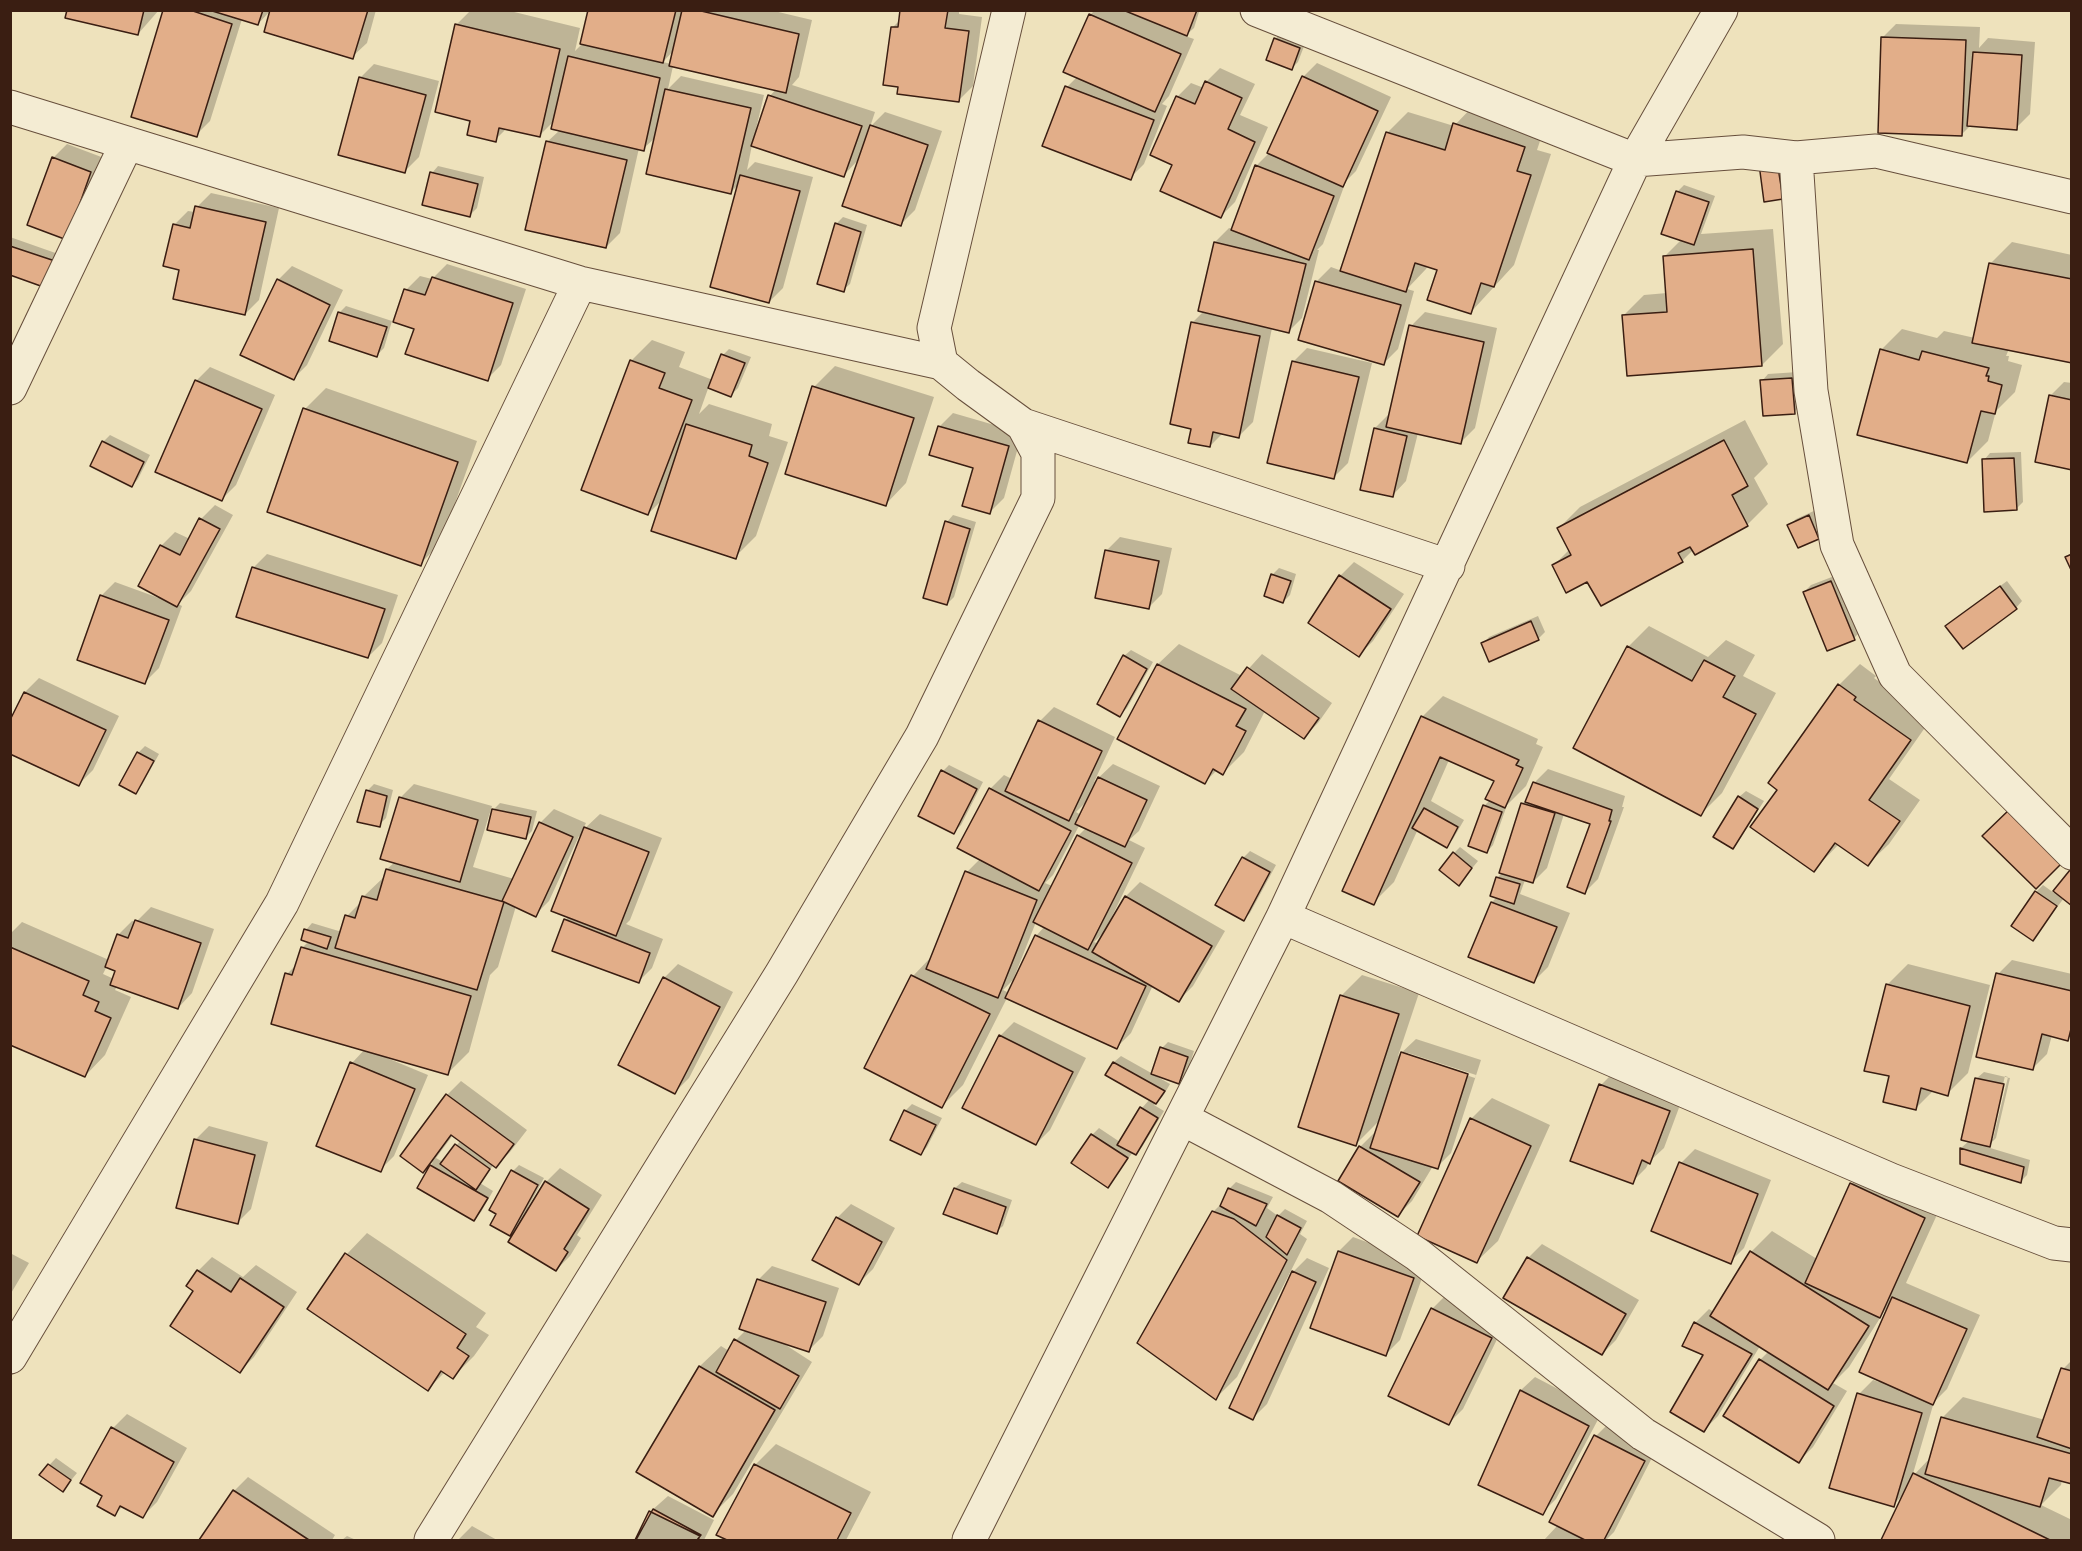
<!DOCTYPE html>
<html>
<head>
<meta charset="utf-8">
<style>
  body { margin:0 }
  #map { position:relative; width:2082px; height:1551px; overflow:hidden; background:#eee2bc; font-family:Vollkorn,serif }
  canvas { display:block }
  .frame { position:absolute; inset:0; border:12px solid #3a1e12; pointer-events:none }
</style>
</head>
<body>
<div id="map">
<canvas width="2082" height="1551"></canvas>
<div class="frame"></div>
</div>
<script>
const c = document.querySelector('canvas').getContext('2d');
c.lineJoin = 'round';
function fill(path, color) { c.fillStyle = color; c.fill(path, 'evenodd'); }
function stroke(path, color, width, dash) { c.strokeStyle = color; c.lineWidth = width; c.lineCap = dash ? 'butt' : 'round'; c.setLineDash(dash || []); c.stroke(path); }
const shadow = new Path2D(`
  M68,10H159L138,34Z
  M164,10H271L258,24L242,19L210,121L196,135Z
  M272,10H376L367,43L352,57Z
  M471,10H506L580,28L575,51L581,45L589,10H770L812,20L799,77L792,85L875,112L870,127L885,112L942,131L915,210L901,224L859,159L844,175L752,145L747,170L755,162L813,177L783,288L769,302L739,184L731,192L656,137L643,149L639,148L620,233L606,247L547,142L560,130L555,120L539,136L507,128L495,140L472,120L456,25ZM674,50L671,64L663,62ZM673,66L776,89L770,96L758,129H756L764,95L681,76L668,89Z
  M902,10H959V14L982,17L973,86L959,100L892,28L901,19Z
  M1095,10H1195L1199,12L1194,28L1185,36L1194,39L1169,96L1162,104L1167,106L1144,164L1130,178L1067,87L1077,77L1090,15Z
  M1896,24L1980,27L1979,48L1988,38L2035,42L2030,114L2016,128L1971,125L1962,134L1882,38Z
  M1282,33L1306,41L1298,62L1292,68L1275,39Z
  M1317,63L1391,97L1356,171L1346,181L1323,244L1317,250H1319L1302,318L1288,332L1272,328L1253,422L1239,436L1223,433L1210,446L1193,428L1192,323L1204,311L1215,242L1229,228L1233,229L1256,166L1270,152L1303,77Z
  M374,64L439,81L419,157L405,171L360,78Z
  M1220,68L1255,84L1240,115L1268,127L1235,202L1221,216L1174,165L1177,97L1191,83L1204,88L1206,82Z
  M1476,103L1545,126L1537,150L1551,154L1514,265L1471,312L1439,269L1428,265L1426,269L1407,289L1414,291L1398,349L1384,363L1300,339L1317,281L1331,267L1342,271L1387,133L1408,112L1454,126Z
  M67,144L104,158L80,224L53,158Z
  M438,166L484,177L477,208L470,215L432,173Z
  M1684,185L1715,196L1701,234L1773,229L1783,344L1762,365L1623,316L1644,295L1667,293L1665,256L1682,239L1663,233L1678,191Z
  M211,193L279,208L259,300L245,314L181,269L174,225L188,211L195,212L197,207Z
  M843,217L867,225L850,284L843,290L836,224Z
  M10,237L64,256L55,280L10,273Z
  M2012,242L2072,255V362L2009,349L2006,356H2009L2008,361L2022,365L2015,392L1996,411L1988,441L1967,462L1881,350L1902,329L1937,338L1944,331L1975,338L1991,263Z
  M447,264L526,289L501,365L487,379L416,328L406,290L420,276L432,279Z
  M292,266L343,290L307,365L293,379L278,280Z
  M346,306L392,321L384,348L377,355L339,313Z
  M1425,312L1497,328L1475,428L1461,442L1418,433L1406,481L1392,496L1375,428L1389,414L1411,326Z
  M652,340L685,352L679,367L713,380L723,355L729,349L751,357L738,388L731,395L709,386L699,414L709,404L772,424L769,436L788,442L756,536L735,557L663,499L648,514L631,361Z
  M1307,348L1372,363L1348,463L1334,477L1293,362Z
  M835,366L934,397L906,483L886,504L814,387Z
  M210,367L275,395L236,485L222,499L196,381Z
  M1798,372L1801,405L1794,412L1762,381L1768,374Z
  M2064,382L2072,383V468L2050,396Z
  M326,388L477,441L441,543L420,564L305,409Z
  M953,413L1022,433L1004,498L990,512L975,467L939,427Z
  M1745,420L1768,464L1754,478L1768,504L1747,525L1693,550L1682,561L1554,565L1570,549L1559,528L1580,507Z
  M110,435L150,455L138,479L132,486L103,442Z
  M2021,452L2023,502L2016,509L1984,460L1990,453Z
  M215,505L233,515L191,591L178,604L182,606L159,668L145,682L101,596L115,582L159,598L161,546L175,532L190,539L201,519Z
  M1816,510L1825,531L1818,537L1799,546L1789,526L1796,519Z
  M953,515L976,522L954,597L947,604V522Z
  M1120,537L1172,548L1162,594L1148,608L1106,551Z
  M267,554L398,595L382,643L368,657L253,568Z
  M1354,562L1404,594L1373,641L1359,655L1340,576Z
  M1279,568L1296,574L1290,595L1283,602L1272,575Z
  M1837,575L1860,632L1854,638L1804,592L1811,585Z
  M2007,581L2022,601L2016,608L1954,620Z
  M1538,616L1545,632L1538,639L1483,644L1489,637Z
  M1649,626L1708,657L1726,640L1755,655L1743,676L1776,693L1722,793L1701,814L1628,647Z
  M1179,644L1242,676L1262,654L1332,703L1318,723L1304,737L1265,711L1244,752L1223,773L1217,770L1204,783L1119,738L1158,664Z
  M1131,650L1153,662L1127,708L1120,715L1124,656Z
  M1860,664L1876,676L1874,678L1931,719L1889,779L1920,800L1889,844L1868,864L1839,844L1814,870L1779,789L1839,685Z
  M39,678L119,716L93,770L79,784L25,692Z
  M1443,696L1538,739L1536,744L1543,747L1526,786L1507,805L1493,845L1487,852L1484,806L1490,800L1496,781L1449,760L1431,801L1464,820L1453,839L1446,846L1418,829L1394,882L1373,903L1422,717Z
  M1054,707L1115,737L1094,782L1113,764L1160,786L1139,831L1129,840L1145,848L1105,931L1094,942L1099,944L1126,896L1140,882L1225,931L1193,986L1179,1000L1153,985L1131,1033L1117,1047L1007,998L963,1085L942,1106L913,976L933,955L967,872L980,859L990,789L1004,775L1012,779L1040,721ZM1087,801L1081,815L1076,812ZM1080,824L1086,828L1078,836L1052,886L1045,883L1053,875ZM1036,922L1045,926L1036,936L1009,993L1003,990L1013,980Z
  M145,746L159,754L142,785L135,792L121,785L138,753Z
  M949,765L983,782L961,825L954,832L943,771Z
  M1548,769L1625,796L1622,807H1624L1598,879L1584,893L1592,823L1564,814L1547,868L1533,882L1525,880L1520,894L1570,913L1548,967L1534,981L1470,956L1492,902L1497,897L1492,895L1498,877L1502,873L1522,804L1529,797L1534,783Z
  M374,784L393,790L386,818L379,825L367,791Z
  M414,784L492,806L473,867L514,879L540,823L554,809L586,823L582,831L600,814L662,838L630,920L626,924L663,939L652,968L638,982L565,920L569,917L582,837L579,836L549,901L535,915L516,906L498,967L490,975L469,1052L448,1073L388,1056L387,1058L428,1075L394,1156L380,1170L352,1063L365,1049L287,974L298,963L302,948L309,941L306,930L312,923L342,932L347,916L362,901L363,897L385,876L387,869L395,862L400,798Z
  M1746,791L1764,801L1739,840L1733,847L1739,797Z
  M500,803L537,811L532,831L525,838L489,829L494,809Z
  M1460,847L1478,861L1465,877L1454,853Z
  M1250,851L1276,865L1250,913L1244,919L1217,905L1243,858Z
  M2072,871L2064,898L2033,939L2036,892L2043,885L2054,893Z
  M151,907L214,929L192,993L178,1008L117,986L115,990L131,997L105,1055L85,1076L10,1043V934L22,922L109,960L118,935L132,921L136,922ZM107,966L117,970L114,979L103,974Z
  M2012,960L2072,974V1035L2067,1039L2052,1035L2047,1054L2033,1068L1998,974Z
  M678,964L733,992L689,1078L675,1092L664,978Z
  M1908,964L1990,985L1968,1073L1947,1094L1934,1090L1915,1109L1887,985Z
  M1362,975L1419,993L1398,1056L1416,1039L1481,1060L1451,1153L1437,1167L1433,1166L1412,1201L1398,1215L1360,1147L1374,1133L1376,1134L1381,1119L1356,1144L1341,996ZM1408,1053L1476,1075L1475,1078L1408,1056Z
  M1014,1022L1086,1058L1050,1130L1036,1144L1000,1036Z
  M1168,1042L1194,1051L1186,1076L1179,1083L1157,1075L1156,1076L1170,1084L1163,1096L1154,1105L1164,1111L1142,1147L1135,1153L1133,1152L1108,1186L1092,1135L1099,1128L1120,1142L1142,1108L1150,1099L1107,1074L1114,1062L1121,1056L1153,1074L1162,1048Z
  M1615,1071L1683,1097L1664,1148L1649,1162L1646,1168L1632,1182L1601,1085Z
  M1984,1072L2010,1078L1996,1138L1987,1147L2030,1160L2027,1175L2021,1181L1962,1162L1961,1148L1969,1141L1977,1078ZM2005,1076L2008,1077L1993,1139H1990Z
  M461,1081L527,1130L510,1152L496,1166L494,1164L480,1183L493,1191L481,1212L474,1219L419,1187L433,1162L423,1171L447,1095ZM453,1135L461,1140L443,1162L436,1158Z
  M1492,1098L1550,1125L1498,1241L1477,1261L1471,1119Z
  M912,1104L942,1118L927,1147L921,1154L905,1111Z
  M209,1126L268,1142L251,1209L237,1223L195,1140Z
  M1695,1149L1771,1180L1744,1248L1730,1262L1681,1163Z
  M1872,1163L1945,1197L1906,1283L1980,1315L1947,1389L1934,1402L1912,1477L1931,1457L1942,1418L1963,1397L2045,1420L2063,1369L2072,1360V1483L2062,1480L2061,1485L2041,1505L2072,1520V1540H1886L1883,1539L1903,1495L1893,1505L1859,1394L1873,1380L1879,1382L1880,1380L1888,1308L1887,1307L1849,1367L1833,1383L1847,1391L1813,1447L1799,1461L1760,1360L1769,1351L1760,1346L1718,1416L1704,1430L1705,1355L1695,1323L1709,1309L1714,1312L1751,1252L1772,1231L1817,1259L1852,1184Z
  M519,1165L544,1178L528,1207L530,1208L546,1182L560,1168L602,1195L577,1235L581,1238L570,1256L556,1270L517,1228L510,1234L513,1171Z
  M962,1182L1012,1200L1003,1226L996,1232L945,1214L955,1188Z
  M1236,1182L1273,1197L1267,1208L1278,1216L1285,1209L1307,1221L1300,1234L1307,1239L1237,1377L1216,1398L1213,1212L1224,1201L1229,1189Z
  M851,1204L895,1228L873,1269L859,1283L837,1218Z
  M367,1233L486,1313L476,1327L489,1335L474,1356L453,1377L445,1372L428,1389L309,1309L347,1254Z
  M1353,1237L1427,1264L1400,1340L1386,1354L1339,1251Z
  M1542,1244L1639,1300L1616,1340L1602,1354L1505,1297L1528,1258Z
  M10,1253L29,1263L10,1295Z
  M212,1257L243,1277L256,1265L297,1292L254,1357L240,1371L196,1291L188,1286L198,1271Z
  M1307,1258L1329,1268L1267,1404L1253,1418L1292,1273Z
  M772,1266L839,1288L823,1336L808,1351L778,1340L812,1362L733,1494L712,1515L638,1472L700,1366L721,1346L729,1351L736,1340L746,1330L758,1280Z
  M1446,1295L1505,1323L1463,1409L1449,1423L1432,1309Z
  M1535,1377L1602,1412L1556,1499L1542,1513L1480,1485L1521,1390Z
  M127,1414L187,1448L157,1502L143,1516L123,1506L115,1514L104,1495L113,1428Z
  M1610,1422L1658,1446L1614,1532L1606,1540H1544L1558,1525L1551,1522L1596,1436Z
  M776,1444L871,1492L846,1540H730L718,1534L755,1465Z
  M56,1458L77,1473L63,1490L41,1474Z
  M248,1477L335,1535L332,1540H201L234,1491Z
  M668,1496L714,1520L704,1540H636L650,1512Z
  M472,1526L497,1540H458Z
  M347,1536L356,1540H342Z`);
const building = new Path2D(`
  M67,10H144L138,35L65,18Z
  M163,10H190L232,24L197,137L131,117Z
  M209,10H263L258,25Z
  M270,10H368L353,59L264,32Z
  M588,10H676L663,63L580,44Z
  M682,10H697L799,34L786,93L669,66Z
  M900,10H948L945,28L969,31L959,102L897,94L898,87L883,85L891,27H898Z
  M1123,10H1197L1187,36Z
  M1089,14L1181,54L1155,112L1063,72Z
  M455,24L560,49L540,137L499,128L496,142L467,135L470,121L435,112Z
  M1881,37L1966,40L1962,136L1878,133Z
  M1274,38L1300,48L1292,70L1266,60Z
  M1973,52L2022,55L2017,130L1967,126Z
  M568,56L660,78L644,151L551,129Z
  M1302,76L1378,111L1343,187L1267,153Z
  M359,77L426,95L405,173L338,155Z
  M1205,81L1242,98L1228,129L1255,142L1221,218L1160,191L1172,165L1150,155L1176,96L1195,104Z
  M1065,86L1154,120L1131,180L1042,146Z
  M665,89L751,108L731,194L646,174Z
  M768,95L862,126L844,177L751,146Z
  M1453,123L1525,147L1517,171L1531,175L1494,287L1481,283L1471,314L1427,300L1437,270L1415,263L1406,292L1340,271L1386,132L1445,150Z
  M870,125L928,145L901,226L842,206Z
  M546,141L627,160L606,248L525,230Z
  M52,157L91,172L67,240L27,225Z
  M1777,161L1783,199L1764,202L1759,164Z
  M1255,165L1334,196L1309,260L1231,230Z
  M430,172L478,184L470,217L422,205Z
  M740,175L800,191L769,303L710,287Z
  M1676,191L1709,202L1694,245L1661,234Z
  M195,206L266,222L245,315L173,299L179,270L163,266L173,224L190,228Z
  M835,223L861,232L844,292L817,284Z
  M1214,242L1306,264L1289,333L1198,311Z
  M10,246L58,262L49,289L10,275Z
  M1753,249L1762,366L1627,376L1622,315L1667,312L1663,256Z
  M1989,263L2072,279V363L1972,343Z
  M432,277L513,303L488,381L405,354L414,329L393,322L404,289L425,295Z
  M277,279L330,305L294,380L240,355Z
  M1315,281L1401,305L1384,365L1298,340Z
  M338,312L387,327L377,357L329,341Z
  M1191,322L1260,336L1239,438L1213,432L1210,447L1188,443L1191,429L1170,424Z
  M1409,325L1484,342L1461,444L1386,427Z
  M1880,349L1919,360L1922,351L1989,368L1986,376H1989L1988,381L2002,385L1995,414L1981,411L1967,463L1857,435Z
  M721,354L745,363L731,397L708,388Z
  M630,360L665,373L659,388L692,400L648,515L581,490Z
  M1292,361L1359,377L1334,479L1267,463Z
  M1792,378L1795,414L1763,416L1760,380Z
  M195,380L262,409L222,501L155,472Z
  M812,386L914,418L886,506L785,474Z
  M2049,395L2072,400V470L2035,462Z
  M303,408L458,462L421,566L267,512Z
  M686,424L752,445L749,456L768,463L736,559L651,531Z
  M938,426L1009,446L990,514L962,506L973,468L929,455Z
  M1374,428L1407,436L1393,497L1360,490Z
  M1724,440L1748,486L1732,495L1748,526L1695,555L1690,547L1678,553L1683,562L1601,606L1587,582L1566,593L1552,565L1571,555L1557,528Z
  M102,441L144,462L132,487L90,466Z
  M2014,458L2017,510L1984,512L1982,459Z
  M1809,515L1819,539L1798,548L1787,525Z
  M199,518L220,529L177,607L138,586L160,545L180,555Z
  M945,521L970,529L947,605L923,598Z
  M1105,550L1159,561L1149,609L1095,598Z
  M2072,554V572L2065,557Z
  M252,567L385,609L368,658L236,617Z
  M1271,574L1291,581L1283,603L1264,596Z
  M1339,575L1391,609L1359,657L1308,623Z
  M1831,581L1855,640L1827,651L1803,592Z
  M2000,586L2017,609L1963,649L1945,626Z
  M100,595L169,620L145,684L77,660Z
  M1531,621L1539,640L1489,662L1481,643Z
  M1627,646L1692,681L1704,660L1735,676L1723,697L1756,714L1701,816L1573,748Z
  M1123,655L1147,669L1120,717L1097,704Z
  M1157,664L1246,709L1236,726L1246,731L1223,775L1213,769L1205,784L1117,739Z
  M1247,667L1319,718L1304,739L1231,689Z
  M1838,684L1856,697L1854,700L1911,740L1869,800L1900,821L1868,866L1835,843L1814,872L1750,827L1777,790L1768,783Z
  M24,692L106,730L79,786L10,754V720Z
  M1421,716L1519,760L1516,765L1523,768L1505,808L1485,799L1494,781L1440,757L1374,905L1342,891Z
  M1038,720L1102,751L1069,821L1005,791Z
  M137,752L154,761L136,794L119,785Z
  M941,770L977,789L954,834L918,816Z
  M1098,777L1147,800L1125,847L1075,824Z
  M1533,782L1612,810L1609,821H1611L1585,894L1567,887L1590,824L1525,802Z
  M989,788L1071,831L1039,891L957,848Z
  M366,790L387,796L380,827L357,822Z
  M1738,796L1758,809L1733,849L1713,837Z
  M399,797L478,820L460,882L380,859Z
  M1521,803L1555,813L1533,883L1499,873Z
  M1483,805L1502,812L1487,853L1468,846Z
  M2012,807L2065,860L2036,889L1982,836Z
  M1424,808L1458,827L1447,848L1412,828Z
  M492,809L531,817L526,839L487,830Z
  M539,822L573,837L536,917L502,901Z
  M584,827L649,852L616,936L551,911Z
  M1077,835L1132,863L1088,950L1033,922Z
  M1453,852L1472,868L1459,886L1439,870Z
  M1242,857L1270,872L1244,921L1215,905Z
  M386,869L504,902L477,990L335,948L345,915L355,918L362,896L377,900Z
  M2070,870H2072V906L2053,891Z
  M965,871L1037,900L998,998L926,969Z
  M1496,877L1520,884L1514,904L1490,896Z
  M2035,891L2057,906L2033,941L2011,926Z
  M1125,896L1212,946L1179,1002L1092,952Z
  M1491,902L1557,927L1534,983L1468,957Z
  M564,919L650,953L639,983L552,951Z
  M135,920L201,943L178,1009L110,985L115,971L105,967L117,934L128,938Z
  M304,929L331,937L327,949L301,940Z
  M1035,935L1146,986L1117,1049L1005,998Z
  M10,947L89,981L83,995L99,1002L95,1011L111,1018L85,1077L10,1045Z
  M301,947L471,996L448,1075L271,1024L285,973L292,975Z
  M1996,973L2072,991V1025L2068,1041L2042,1034L2033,1070L1976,1057Z
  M911,975L990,1014L942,1108L864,1068Z
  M663,977L720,1007L675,1094L618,1065Z
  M1886,984L1970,1006L1948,1096L1921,1088L1916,1110L1883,1102L1889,1076L1864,1071Z
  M1340,995L1399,1014L1356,1146L1298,1127Z
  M999,1035L1073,1072L1036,1145L962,1108Z
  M1160,1047L1188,1057L1179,1084L1151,1074Z
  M1401,1052L1468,1074L1438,1169L1370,1148Z
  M350,1062L415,1089L381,1172L316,1146Z
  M1113,1062L1165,1091L1156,1104L1105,1075Z
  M1975,1078L2004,1084L1990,1147L1961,1140Z
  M1599,1084L1670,1111L1650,1164L1642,1160L1633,1184L1570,1161Z
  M446,1094L514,1144L496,1168L451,1135L423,1173L400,1156Z
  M1140,1107L1158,1118L1136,1155L1117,1145Z
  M904,1110L936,1125L921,1155L890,1140Z
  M1470,1118L1531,1146L1477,1263L1417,1236Z
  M1091,1134L1128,1158L1108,1188L1071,1163Z
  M194,1139L255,1155L238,1224L176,1208Z
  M455,1144L490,1169L476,1190L440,1164Z
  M1359,1146L1420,1182L1398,1217L1338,1181Z
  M1960,1148L2024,1167L2021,1183L1960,1164Z
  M1679,1162L1758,1194L1731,1264L1651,1231Z
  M430,1165L488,1198L474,1221L417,1188Z
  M511,1170L538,1185L510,1236L490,1225L496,1214L489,1210Z
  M545,1181L589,1209L564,1249L568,1252L556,1271L508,1242Z
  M1850,1183L1925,1218L1880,1318L1805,1283Z
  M954,1188L1006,1207L997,1234L943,1214Z
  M1228,1188L1267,1204L1256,1226L1220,1206Z
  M1212,1211L1234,1219L1287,1260L1216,1400L1137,1343Z
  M1277,1215L1301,1228L1287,1255L1266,1237Z
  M836,1217L882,1242L859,1285L812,1260Z
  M1338,1251L1414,1278L1386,1356L1310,1328Z
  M1750,1251L1869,1326L1828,1390L1710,1316Z
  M345,1253L466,1334L457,1348L469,1356L453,1379L441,1371L428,1391L307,1309Z
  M1527,1257L1626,1314L1602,1355L1503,1298Z
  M197,1270L231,1292L240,1278L284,1307L240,1373L170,1326L193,1291L186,1286Z
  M1292,1271L1316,1282L1253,1420L1229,1408Z
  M757,1279L826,1302L809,1352L739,1329Z
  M1892,1297L1967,1329L1933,1405L1859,1372Z
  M1431,1308L1492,1338L1449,1425L1388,1396Z
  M1694,1322L1752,1354L1704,1432L1670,1412L1703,1355L1682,1346Z
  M734,1339L799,1376L780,1409L716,1372Z
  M1759,1359L1834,1406L1799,1463L1723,1416Z
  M699,1366L775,1410L713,1517L636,1472Z
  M2061,1368L2072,1371V1449L2037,1437Z
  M1520,1390L1589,1426L1543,1515L1478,1485Z
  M1857,1393L1922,1413L1894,1507L1829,1488Z
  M1941,1417L2072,1454V1484L2049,1478L2040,1507L1925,1474Z
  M111,1427L174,1462L143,1518L120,1506L115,1516L97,1506L102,1496L80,1483Z
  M1594,1435L1645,1461L1604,1540H1585L1549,1522Z
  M48,1464L71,1480L63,1492L39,1475Z
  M754,1464L851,1513L837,1540H727L716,1535Z
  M1913,1473L2050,1540H1881Z
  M233,1490L309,1540H199Z
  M653,1509L701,1535L697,1540H636Z
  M649,1511L700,1536L698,1540H635Z`);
const street = new Path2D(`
  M1257,10L1635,160L1743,152L1796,158L1876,151L2072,197
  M10,107L580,283L941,363
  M1796,158L1811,391L1837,545L1895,675L2072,853
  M10,388L127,143
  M1023,425L1448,566
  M1283,917L1891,1180L2054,1243L2072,1245
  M1183,1119L1331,1197L1418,1255L1643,1434L1818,1540
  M10,1357L282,903L580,283
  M431,1540L782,973L922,736L1038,498V453L1023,425L968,385L941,363L934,328L1009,10
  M969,1540L1283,917L1635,160L1721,10`);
fill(shadow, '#0003');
fill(building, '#e2ae89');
stroke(building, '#3a1e12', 1.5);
stroke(street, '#674f3c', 35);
stroke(street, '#f4ecd3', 33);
</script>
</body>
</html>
